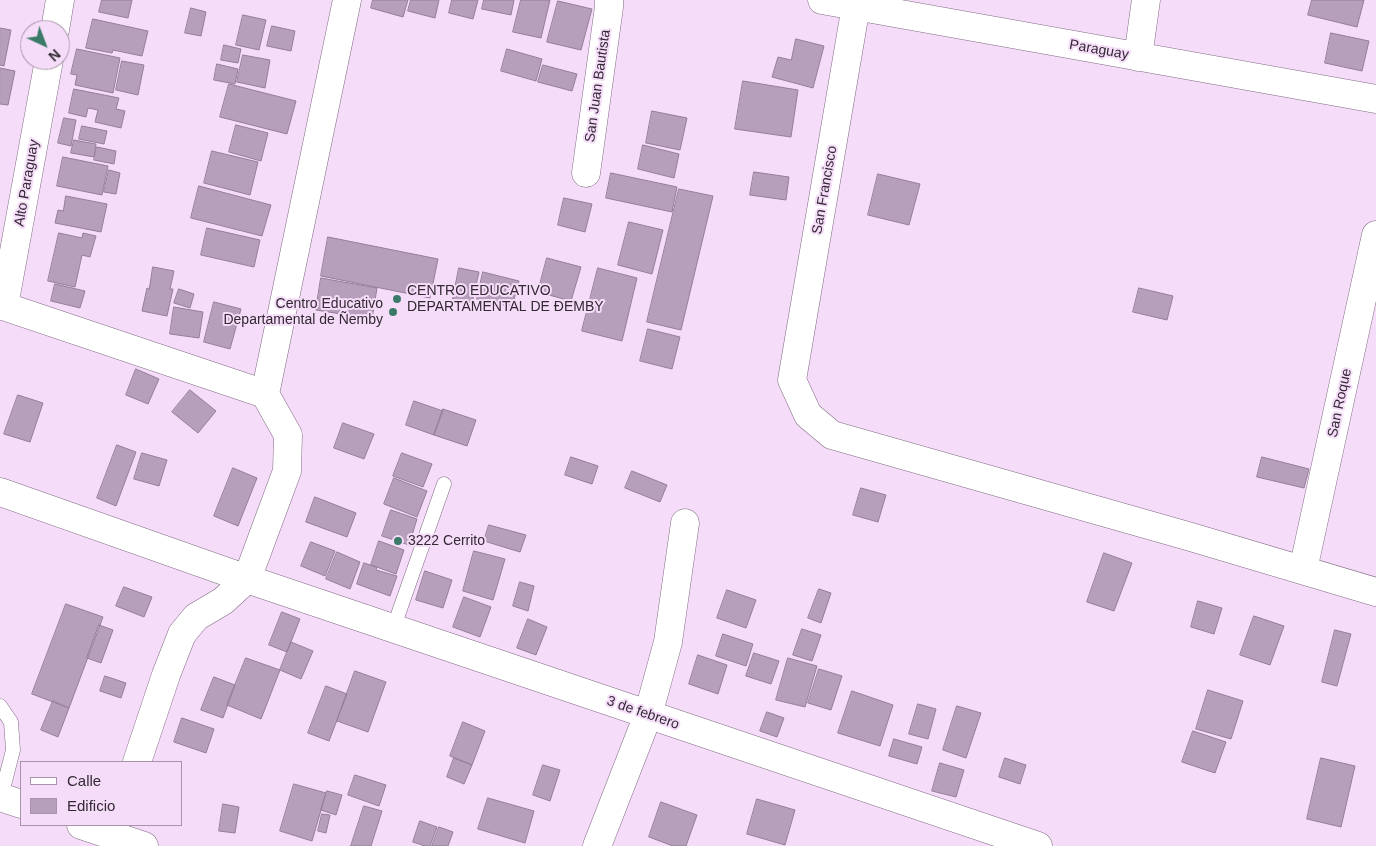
<!DOCTYPE html>
<html>
<head>
<meta charset="utf-8">
<style>
  body { margin:0 }
  #map { position:relative; width:1376px; height:846px; overflow:hidden; background:#f5dcf8; font-family:Helvetica,sans-serif }
  canvas { display:block }
  .legend { position:absolute; left:20px; top:761px; width:162px; height:65px; box-sizing:border-box; background:#f5dcf8; border:1px solid #a794a9; margin:0; padding:6px 9px; list-style:none; font-size:15px; color:#322933 }
  .legend li { display:flex; align-items:center; gap:10px; height:25px }
  .legend b { width:25px; border:1px solid #a794a9 }
  .north { position:absolute; left:20px; top:20px; width:50px; height:50px; box-sizing:border-box; background:#f5dcf8; border:1px solid #a794a9; border-radius:50%; rotate:137deg; font-size:14px; font-weight:700; line-height:20px; text-align:center; color:#322933 }
  .north::after { content:''; display:block; margin:auto; width:18px; height:22px; background:#3b7a68; clip-path:polygon(50% 0,100% 100%,50% 72%,0 100%) }
</style>
</head>
<body>
<div id="map">
<canvas width="1376" height="846"></canvas>
<ul class="legend">
<li><b style="height:6px;background:#fff"></b>Calle</li>
<li><b style="height:14px;background:#b69fba"></b>Edificio</li>
</ul>
<div class="north">N</div>
</div>
<script>
const c = document.querySelector('canvas').getContext('2d');
c.lineJoin = 'round';
function fill(path, color) { c.fillStyle = color; c.fill(path, 'evenodd'); }
function stroke(path, color, width, dash) { c.strokeStyle = color; c.lineWidth = width; c.lineCap = dash ? 'butt' : 'round'; c.setLineDash(dash || []); c.stroke(path); }
function write(font, color, halo, rows, align = 'center') {
  c.font = font + ' Helvetica,sans-serif'; c.lineWidth = 4; c.setLineDash([]); c.textBaseline = 'middle'; c.strokeStyle = halo; c.fillStyle = color; for (const [text, x, y, turn = 0] of rows) {
    c.save(); c.translate(x, y); c.rotate((+turn || 0) * Math.PI / 180); c.textAlign = isNaN(turn) ? turn : align; if (halo) c.strokeText(text, 0, 0); c.fillText(text, 0, 0); c.restore();
  }
}
const building = new Path2D(`
  M102,0H132L128,18L99,12Z
  M373,0H408L403,17L371,8Z
  M411,0H439L435,18L408,11Z
  M452,0H478L473,19L449,13Z
  M484,0H514L511,15L482,9Z
  M521,0H550L541,38L513,32Z
  M1312,0H1364L1357,27L1308,15Z
  M558,1L592,9L581,50L547,42Z
  M191,8L206,12L201,36L185,33Z
  M243,15L266,20L259,50L236,45Z
  M93,19L148,31L142,56L113,50L112,53L86,48Z
  M272,26L295,31L291,51L267,46Z
  M0,28L11,30L4,66L0,65Z
  M1331,33L1369,41L1362,71L1325,63Z
  M796,39L824,46L813,88L772,77L778,57L791,60Z
  M224,45L241,49L238,63L221,60Z
  M77,49L120,58L113,93L75,85L77,75L71,74Z
  M507,49L542,59L536,81L501,71Z
  M243,55L270,60L265,88L237,82Z
  M122,61L144,65L138,95L116,90Z
  M217,64L238,69L235,84L214,80Z
  M543,65L577,74L572,91L538,82Z
  M0,68L15,71L8,105L0,104Z
  M743,81L798,90L791,137L735,129Z
  M229,84L296,101L287,134L220,117Z
  M74,89L119,98L116,109L125,111L121,128L95,122L98,110L88,108L86,117L69,113Z
  M652,111L687,118L680,150L646,143Z
  M64,118L76,120L71,146L58,143Z
  M236,125L268,133L261,161L229,152Z
  M82,126L107,131L104,144L79,139Z
  M74,140L96,144L94,157L71,153Z
  M643,145L679,154L674,178L638,169Z
  M97,147L116,151L114,164L94,160Z
  M212,151L258,162L250,195L204,183Z
  M63,157L108,166L102,195L57,186Z
  M109,170L120,173L116,194L104,192Z
  M754,172L789,177L786,200L750,195Z
  M611,173L677,187L672,212L606,198Z
  M878,174L920,184L909,225L868,215Z
  M199,186L271,205L262,236L191,218Z
  M679,189L713,196L681,330L647,322Z
  M66,196L107,204L101,232L55,223L58,210L63,211Z
  M564,198L592,204L585,232L558,225Z
  M629,222L663,230L652,274L618,265Z
  M207,228L260,240L254,267L201,255Z
  M59,233L82,238L83,233L96,236L90,257L82,255L75,287L48,281Z
  M328,237L438,259L430,298L321,276Z
  M547,258L581,267L571,301L538,292Z
  M153,267L174,271L170,289H173L167,316L142,311L147,288L149,289Z
  M459,268L479,272L472,303L453,299Z
  M598,268L637,278L622,341L582,331Z
  M483,272L519,281L512,307L477,299Z
  M321,278L377,288L372,319L316,310Z
  M55,284L85,291L80,308L51,301Z
  M1139,288L1173,296L1167,320L1133,312Z
  M179,289L194,294L190,308L174,303Z
  M214,302L241,309L230,349L204,342Z
  M174,307L203,312L199,338L170,334Z
  M648,329L680,337L672,369L640,361Z
  M136,369L159,379L148,404L126,395Z
  M190,390L216,411L198,433L172,412Z
  M18,395L43,403L30,442L4,434Z
  M414,401L443,411L434,435L406,425Z
  M443,409L476,420L467,446L434,435Z
  M343,423L374,434L364,459L334,448Z
  M117,445L136,452L116,506L97,498Z
  M142,453L167,460L159,486L134,479Z
  M402,453L432,464L423,487L393,476Z
  M571,457L598,466L592,484L565,475Z
  M1262,457L1309,469L1304,488L1257,477Z
  M233,468L257,478L238,526L214,516Z
  M632,471L667,485L660,502L625,488Z
  M394,478L427,491L417,517L384,504Z
  M861,488L886,495L878,522L853,515Z
  M315,497L356,513L347,537L306,522Z
  M391,510L417,519L409,545L382,536Z
  M489,525L526,535L520,552L484,541Z
  M379,541L404,550L396,574L371,565Z
  M311,542L335,551L325,576L301,566Z
  M474,551L505,559L493,600L463,591Z
  M337,552L360,562L350,589L326,579Z
  M1104,553L1132,563L1114,611L1087,602Z
  M364,563L377,567L376,570L397,576L390,596L357,584Z
  M425,571L452,580L443,608L416,600Z
  M520,582L534,586L528,611L513,606Z
  M124,587L152,597L144,617L116,606Z
  M819,589L831,593L821,623L808,618Z
  M727,590L756,600L746,628L717,618Z
  M464,597L491,607L480,637L453,627Z
  M1198,601L1222,608L1214,634L1191,627Z
  M66,604L103,617L69,708L32,694Z
  M282,612L300,619L287,652L269,645Z
  M1254,616L1284,626L1270,665L1240,655Z
  M528,619L547,627L536,655L517,648Z
  M99,625L113,630L101,663L87,658Z
  M802,629L821,635L812,661L793,655Z
  M1335,630L1351,634L1337,686L1322,682Z
  M723,634L753,644L746,666L716,656Z
  M291,642L313,651L301,679L280,670Z
  M754,653L779,661L771,684L746,676Z
  M698,655L727,665L718,694L689,684Z
  M246,658L280,670L261,719L227,705Z
  M788,658L817,666L805,707L776,700Z
  M819,669L842,676L831,710L808,703Z
  M355,671L386,682L368,732L337,721Z
  M105,676L126,683L121,698L100,691Z
  M214,677L235,685L223,718L201,710Z
  M326,686L347,694L329,741L308,733Z
  M1208,690L1243,701L1231,739L1196,729Z
  M852,691L893,705L880,746L838,733Z
  M53,701L69,708L58,737L41,730Z
  M918,704L936,709L928,739L909,734Z
  M957,706L981,713L966,758L943,750Z
  M767,712L784,718L777,737L760,731Z
  M182,718L214,729L206,753L174,742Z
  M463,722L485,731L472,765L450,756Z
  M1193,731L1226,742L1215,773L1182,762Z
  M894,739L922,747L917,764L889,756Z
  M454,758L472,765L464,784L447,777Z
  M1005,758L1026,765L1020,784L999,777Z
  M1321,758L1355,766L1341,827L1307,819Z
  M940,763L964,770L956,797L932,791Z
  M543,765L560,770L550,801L533,795Z
  M355,775L386,785L379,806L348,795Z
  M294,784L326,793L312,841L280,831Z
  M327,791L342,795L336,815L321,810Z
  M488,798L534,811L525,843L478,829Z
  M757,799L795,810L785,845L747,834Z
  M661,802L697,815L686,846H673L649,837Z
  M223,804L239,807L235,833L219,831Z
  M364,806L382,811L371,846H351Z
  M322,814L330,815L326,833L318,831Z
  M420,821L437,827L430,846H425L413,842Z
  M439,827L453,832L448,846H432Z`);
const service = new Path2D(`
  M393,629L444,484
  M0,706L11,722L13,750L1,797`);
const minor = new Path2D(`
  M822,0L1376,99
  M857,0L792,380L808,415L832,435L1191,537L1376,592
  M55,30L60,0
  M1138,57L1146,0
  M586,173L609,7V0
  M0,305L265,394
  M4,306L49,60
  M0,492L247,579L1038,846
  M1303,570L1376,235
  M137,762L166,675L182,634L196,617L223,601L247,579L287,471L288,435L265,394L347,0
  M0,797L21,804
  M81,825L144,846
  M597,846L648,715L668,642L685,523`);
const markers = [
  [397,299,5,"#3b7a68"],
  [393,312,5,"#3b7a68"],
  [398,541,5,"#3b7a68"]
];
const streetNames = [
  ["Paraguay",1099,50,10],
  ["San Juan Bautista",598,86,-82],
  ["Alto Paraguay",27,183,-80],
  ["San Francisco",825,190,-80],
  ["San Roque",1340,403,-78],
  ["3 de febrero",643,713,19]
];
const poiNames = [
  ["CENTRO EDUCATIVO",407,291],
  ["DEPARTAMENTAL DE ÐEMBY",407,307],
  ["Centro Educativo",383,304,"right"],
  ["Departamental de Ñemby",383,320,"right"],
  ["3222 Cerrito",408,541]
];
fill(building, '#b69fba');
stroke(building, '#957e98', 1);
stroke(service, '#816b84', 15);
stroke(minor, '#816b84', 29);
stroke(service, '#fff', 14);
stroke(minor, '#fff', 28);
for (const [x, y, r, color] of markers) { const dot = new Path2D(); dot.arc(x, y, r, 0, 2 * Math.PI); c.fillStyle = color; c.fill(dot); stroke(dot, '#f5dcf8', 2); }
write('14px', '#322933', '#f5dcf8', streetNames);
write('14px', '#322933', '#f5dcf8', poiNames, 'left');
</script>
</body>
</html>
